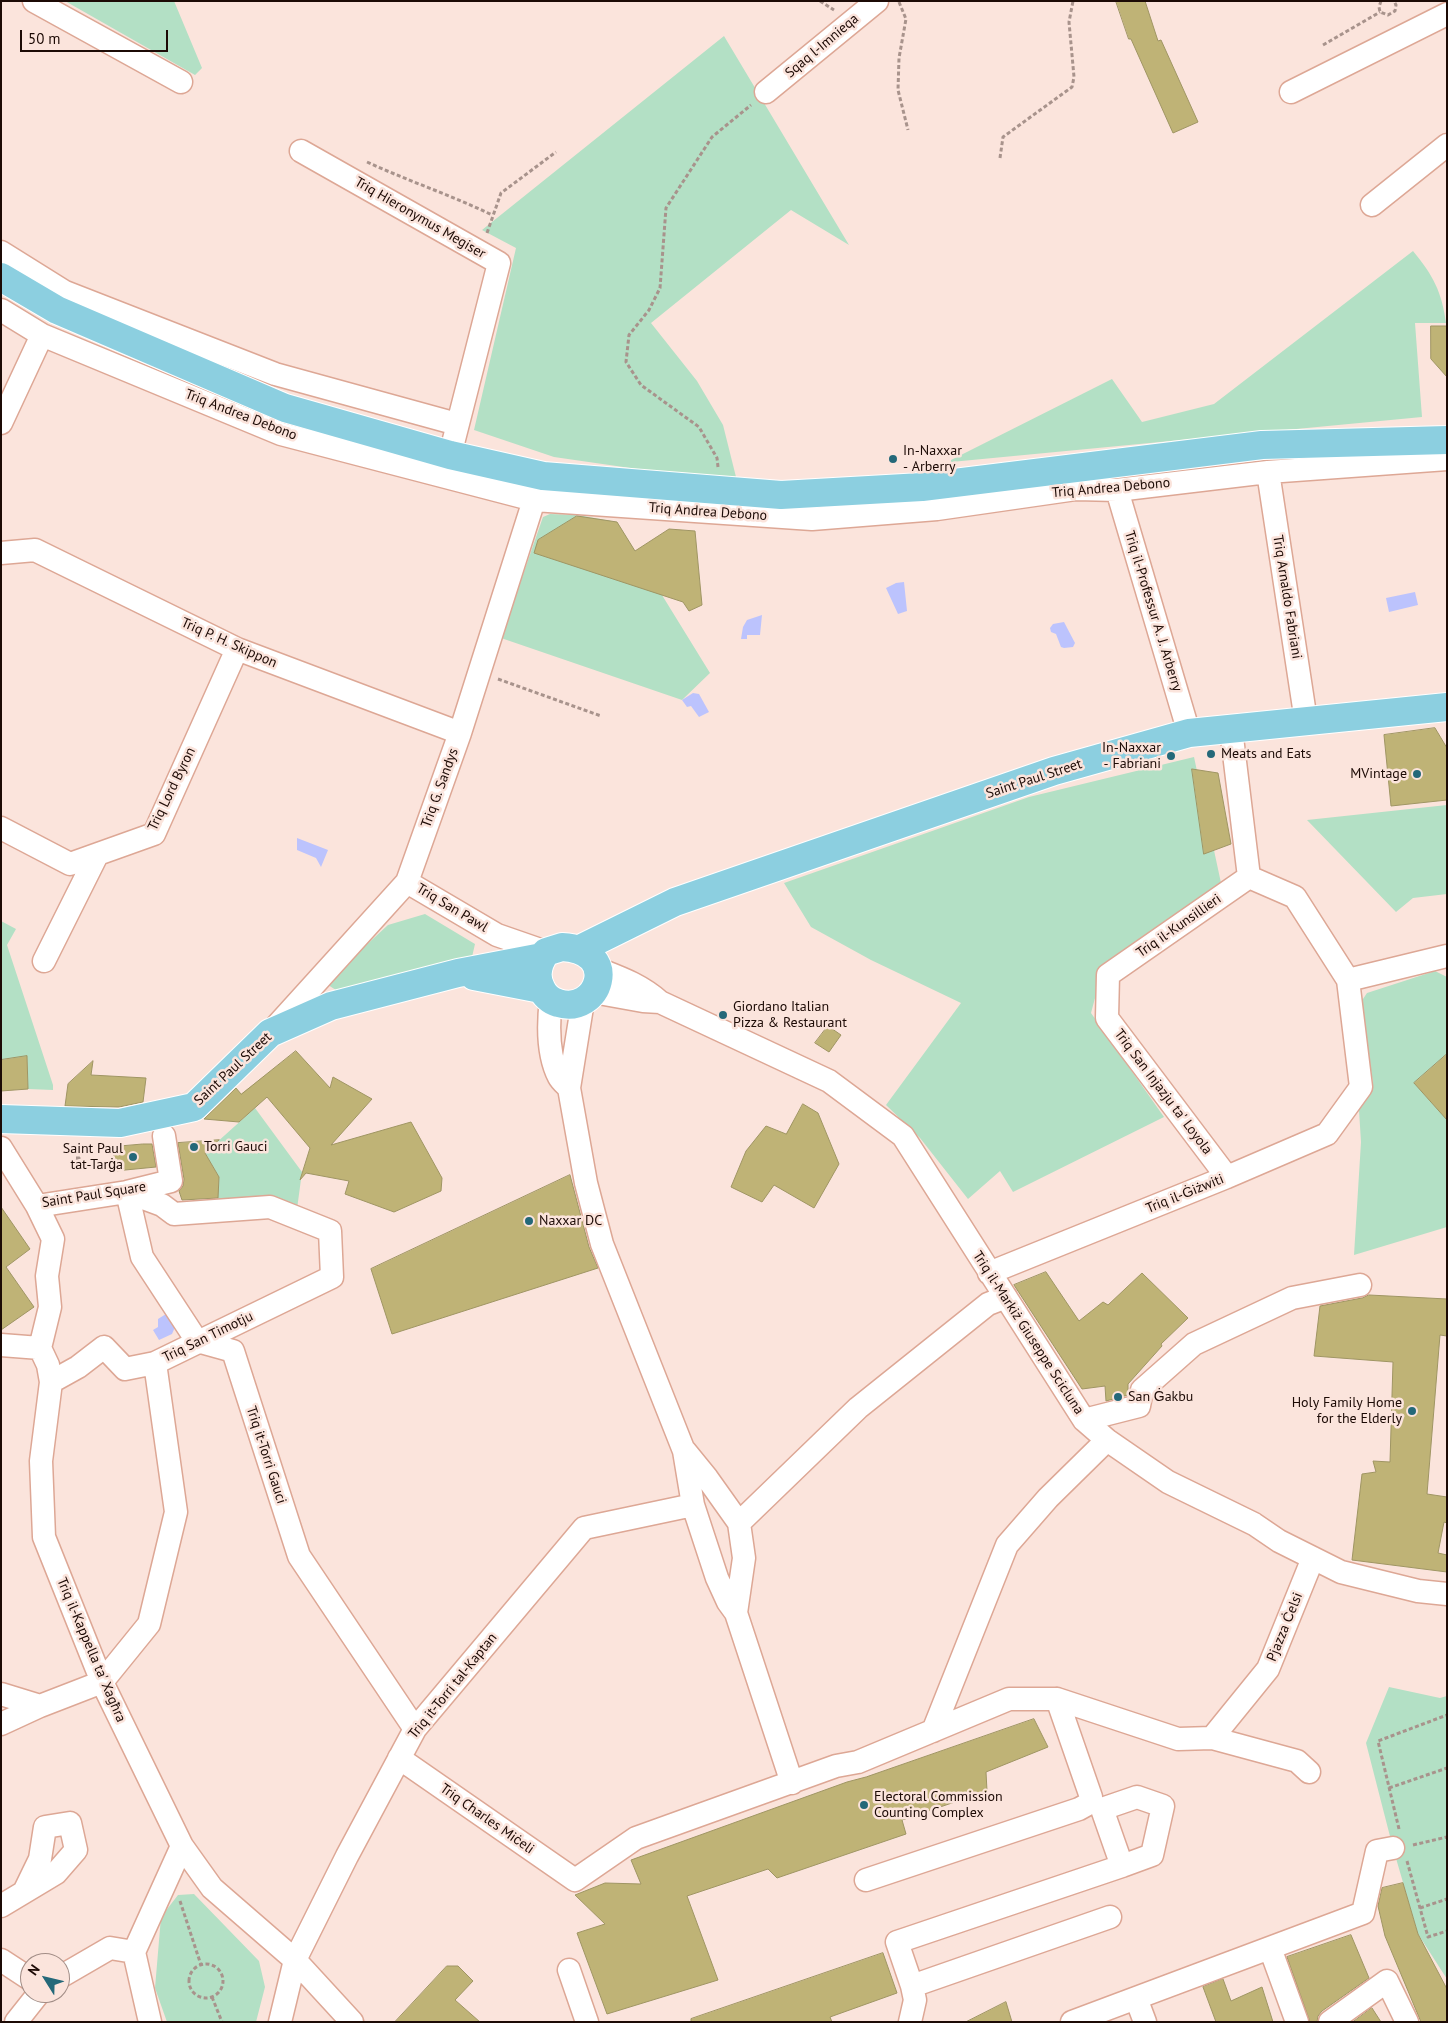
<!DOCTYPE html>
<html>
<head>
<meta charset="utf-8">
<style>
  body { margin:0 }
  #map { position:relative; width:1448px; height:2023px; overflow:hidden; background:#fbe4dc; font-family:"PT Sans",sans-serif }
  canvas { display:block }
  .frame { position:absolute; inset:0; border:2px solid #1c0a05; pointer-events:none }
  .north { position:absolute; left:20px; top:1953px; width:50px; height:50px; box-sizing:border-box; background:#fbe4dc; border:1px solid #a28d86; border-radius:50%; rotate:306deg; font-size:14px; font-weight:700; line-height:20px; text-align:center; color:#1c0a05 }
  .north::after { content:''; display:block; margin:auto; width:18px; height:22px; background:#246879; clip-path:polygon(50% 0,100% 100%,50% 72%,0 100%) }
  .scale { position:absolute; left:20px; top:30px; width:148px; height:22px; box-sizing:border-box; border:2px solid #1c0a05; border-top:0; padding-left:6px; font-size:15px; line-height:18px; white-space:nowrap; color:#1c0a05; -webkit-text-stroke:4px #fbe4dc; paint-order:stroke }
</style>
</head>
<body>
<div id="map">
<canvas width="1448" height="2023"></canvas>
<div class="frame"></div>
<div class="north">N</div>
<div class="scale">50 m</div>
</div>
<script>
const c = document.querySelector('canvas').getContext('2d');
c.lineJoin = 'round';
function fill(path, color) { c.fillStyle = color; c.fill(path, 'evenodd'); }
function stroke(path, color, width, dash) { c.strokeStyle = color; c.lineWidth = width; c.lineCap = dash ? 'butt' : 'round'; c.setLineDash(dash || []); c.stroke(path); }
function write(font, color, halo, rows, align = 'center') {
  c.font = font + ' "PT Sans",sans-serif'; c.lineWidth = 5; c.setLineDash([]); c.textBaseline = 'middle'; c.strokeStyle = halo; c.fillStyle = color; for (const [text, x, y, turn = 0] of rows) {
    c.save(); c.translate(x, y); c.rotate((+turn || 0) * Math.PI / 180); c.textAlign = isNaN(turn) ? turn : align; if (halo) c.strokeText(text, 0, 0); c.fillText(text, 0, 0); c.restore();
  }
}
const green = new Path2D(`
  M65,1H174L202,68L195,75Z
  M724,36L849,245L791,210L651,323L697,381L723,425L736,477L651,471L554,457L474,430L516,248L482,230Z
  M1413,251C1433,275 1442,292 1446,323H1415L1422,417L951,462V460L1112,379L1142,422L1214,404Z
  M550,514L578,515L617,522L710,673L682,700L501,638L543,517Z
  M1194,757L1221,883L1102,972L1091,1013L1164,1117L1013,1192L1000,1171L968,1199L920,1138L886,1105L961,1003L871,960L811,927L784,883L1029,797Z
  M1447,805V894L1413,898L1396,912L1307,820Z
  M425,914L475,944L472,957L339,992L325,983L388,925Z
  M1,921L16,929L7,945L53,1085V1090L28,1089L27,1057L1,1060Z
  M1435,971L1447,977V1054L1414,1083L1439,1111L1447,1105V1227L1354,1255L1361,1142L1359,1110L1373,1082L1359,1005L1367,993Z
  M255,1108L302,1172L297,1209L217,1205L219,1177L205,1153Z
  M1389,1687L1440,1698L1447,1696V1979L1418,1934L1393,1848L1366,1743Z
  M194,1894L259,1961L265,1987L256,2022H167L155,1988L161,1917L178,1895Z`);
const water = new Path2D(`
  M904,582L907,611L898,614L886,588L896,583Z
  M1415,592L1418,605L1389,612L1386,598Z
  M762,615L760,635H747V639H741L743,627L747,620Z
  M1064,622L1075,643L1073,647L1064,648L1061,647L1056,634L1051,632L1050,628L1053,624Z
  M693,693L699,694L709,712L699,717L691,706L687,707L682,700Z
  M297,838L328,850L321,867L316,858L297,850Z
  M166,1314L175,1327L172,1334L159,1340L153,1330L158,1327V1319Z`);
const building = new Path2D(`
  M1116,1H1145L1158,41L1161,40L1198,122L1173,133L1131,39H1129Z
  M1431,326H1447V377L1431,359Z
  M577,516L617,522L635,551L669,529L695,531L702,605L689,611L683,602L534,553L538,540Z
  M1435,728L1447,748V800L1391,806L1384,735Z
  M1192,769L1218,773L1231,844L1204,854Z
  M828,1026L841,1035L829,1052L815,1043Z
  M296,1051L330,1088L333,1077L372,1099L331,1145L411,1122L442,1178L441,1191L394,1212L345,1194L349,1181L306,1173L300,1180L310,1148L267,1097L239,1122L204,1119L236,1088L241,1094Z
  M1447,1054V1120L1414,1083Z
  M27,1056L28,1089L1,1091V1060Z
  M93,1061L91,1075L146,1078L143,1102L119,1107L65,1106L68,1084Z
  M803,1104L818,1113L839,1164L814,1208L774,1185L762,1202L731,1187L746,1151L766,1126L786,1134Z
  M219,1140L205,1153L219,1177L218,1198L182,1200L179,1191L183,1186L184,1179L178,1143Z
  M143,1144H152L156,1167L115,1171L113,1147Z
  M570,1175L589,1247L598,1268L392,1334L371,1269Z
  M1,1207L30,1249L6,1267L34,1307L1,1330Z
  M1046,1272L1079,1321L1103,1302L1108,1305L1142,1273L1188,1318L1161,1344L1162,1346L1128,1384V1395L1106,1401L1105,1386L1082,1389L1014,1285Z
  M1369,1295L1447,1299V1336L1440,1335L1427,1494L1447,1497V1523L1444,1522L1438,1553L1447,1555V1572L1352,1560L1362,1474L1376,1472L1373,1461L1390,1462L1393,1362L1314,1356L1320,1306L1362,1298Z
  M1034,1719L1048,1747L986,1772L987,1791L902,1820L906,1834L777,1878L768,1869L687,1896L718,1980L607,2014L577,1933L605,1924L575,1895L605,1883L641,1884L631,1860L847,1782L866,1777Z
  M1403,1883L1418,1934L1447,1989V2022H1421L1385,1936L1378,1906L1382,1888Z
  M1351,1935L1369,1978L1322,2011L1318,2016L1317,2022H1310L1287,1957Z
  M883,1953L897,1993L830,2017L832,2022H691V2019Z
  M447,1966H458L473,1981L455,2000L480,2022H395Z
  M1223,1979L1231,2001L1262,1987L1273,2022H1216L1203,1987Z
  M1006,2002L1012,2022H966Z
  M1372,2008L1381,2022H1353Z`);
const path = new Path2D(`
  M820,1L834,10
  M1381,1L1379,7L1380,12L1388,15L1395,11L1396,5L1394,1
  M899,2L906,19L899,58L898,90L908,130
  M1323,45L1380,12
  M1000,158L1003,137L1072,87L1074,77L1069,22L1073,1
  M367,162C408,181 451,195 492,215
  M487,233L501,193L556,152
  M718,467L717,458L699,427L641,385L626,362L629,335L649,310L660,288L666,208L712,137L751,105
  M498,679L601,716
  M76,1158H79L80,1167L77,1168Z
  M1389,1788L1447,1768
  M1399,1829L1378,1741L1447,1715
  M1413,1845L1447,1837
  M1407,1861L1428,1937L1447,1931
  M180,1901L201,1965
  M1420,1908L1447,1899
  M189 1981a17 17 0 1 1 34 0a17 17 0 1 1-34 0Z
  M212,1997L222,2022`);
const minor = new Path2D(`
  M34,1L181,82
  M766,92L877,1
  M1291,92L1447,14
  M301,151L499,263L450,455
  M1372,205L1447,145
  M1,252L65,292L275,374L457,424
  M1,310L42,335L281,434L534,500L812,519L937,509L1076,489L1117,490L1268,472L1447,459
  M1,423L42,335
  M1268,472L1306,721
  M1117,490L1189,733
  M1,553L35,550L237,649L460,733
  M1231,729L1249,877
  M1,828L70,864L154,834L237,649
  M407,882L497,935L546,952
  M44,961L97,855
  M598,969C621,978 641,985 660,1002L829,1081L903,1136L1084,1420L1107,1440L1168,1482L1254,1524L1279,1541L1341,1572L1418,1591L1447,1594
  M1348,980L1447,956
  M593,992L643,1001L660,1002
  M551,999C548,1024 547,1054 559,1077C561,1081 566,1085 569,1088
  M583,1001L569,1088L586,1183L602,1244L684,1451L693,1505L717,1578L728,1602L736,1613L792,1783
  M272,1031L407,882L460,733L534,500
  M1,1148L37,1206L127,1192L171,1181L164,1136
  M1227,1177L1107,1018L1108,975L1249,877
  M127,1192L142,1257L197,1341L233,1351L299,1556L415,1729
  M37,1206L53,1239L47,1276L50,1307L40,1348L48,1365L51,1382L41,1461L44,1537L102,1682L182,1846L212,1888L295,1960L352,2022
  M989,1273L1227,1177L1327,1134L1361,1087L1348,980L1295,897L1249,877
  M1,1345L40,1348
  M51,1382L78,1367L104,1347L125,1369L155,1363L332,1277L330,1231L270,1207L174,1214L162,1205L127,1192
  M1084,1420L1139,1406L1142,1390L1194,1344L1292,1298L1360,1285
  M685,1451L707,1478L739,1523L744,1558L736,1613
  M739,1523L858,1408L988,1304L1006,1297
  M1,1694L40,1706
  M1,1724L40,1706L102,1682L149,1624L176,1512L155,1363
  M933,1731L1007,1545L1048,1498L1107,1440
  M1212,1738L1268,1669L1313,1558
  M399,1758L575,1880L636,1838L836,1766L858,1762L1009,1699H1057L1178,1739L1212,1738L1297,1761L1309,1772
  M866,1880L1079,1809L1088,1804L1091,1797L1057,1699
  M1,1906L56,1873L76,1850L70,1823L45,1827L40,1859L24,1892
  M1270,1948L1297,2022
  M1,1960L30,1979
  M569,1970L587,2022
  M60,1977L110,1948L134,1952
  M912,1986L1110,1917
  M1136,1998L1145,2022
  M16,2022L39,1993
  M150,2022L134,1952L182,1846
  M280,2022L295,1960L347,1856L415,1729L584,1528L693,1505
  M910,2022L915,2000L912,1986L897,1942L909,1938L1122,1866L1152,1855L1163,1806L1137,1797L1102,1809L1122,1866
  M1072,2022L1363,1913L1377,1851L1393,1848
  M1330,2022L1387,1981L1407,2022`);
const major = new Path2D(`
  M1,277L57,310L285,408L450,455L543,476L781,495L922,487L1262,445L1447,440
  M562,947C622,950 599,1016 558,1003C551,1001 544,995 541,988C534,975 538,963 546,952Z
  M580,949L675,902L1054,771L1189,733L1447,707
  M474,976L541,989
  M1,1119L120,1123L194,1107L270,1033L331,1006L458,973L542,957`);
const markers = [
  [893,459,5,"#246879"],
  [1211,754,5,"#246879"],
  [1171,756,5,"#246879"],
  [1417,774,5,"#246879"],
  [723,1015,5,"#246879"],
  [194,1147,5,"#246879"],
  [133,1157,5,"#246879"],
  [529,1221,5,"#246879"],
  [1118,1397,5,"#246879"],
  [1412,1411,5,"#246879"],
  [864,1805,5,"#246879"]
];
const streetNames = [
  ["Sqaq l-Imnieqa",822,46,-40],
  ["Triq Hieronymus Megiser",420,218,30],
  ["Triq Andrea Debono",241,415,21],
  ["Triq Andrea Debono",1111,488,-5],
  ["Triq Andrea Debono",708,512,4],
  ["Triq Arnaldo Fabriani",1287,597,81],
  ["Triq il-Professur A. J. Arberry",1153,611,73],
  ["Triq P. H. Skippon",229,643,24],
  ["Saint Paul Street",1034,779,-18],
  ["Triq G. Sandys",440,788,-70],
  ["Triq Lord Byron",172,789,-64],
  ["Triq San Pawl",452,908,31],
  ["Triq il-Kunsillieri",1179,926,-35],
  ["Saint Paul Street",233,1069,-43],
  ["Triq San Injazju ta' Loyola",1163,1092,53],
  ["Triq il-Ġiżwiti",1185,1194,-22],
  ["Saint Paul Square",94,1195,-9],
  ["Triq il-Markiż Giuseppe Scicluna",1028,1333,57],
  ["Triq San Timotju",208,1337,-26],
  ["Triq it-Torri Gauci",266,1455,72],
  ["Pjazza Ċelsi",1285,1627,-68],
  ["Triq il-Kappella ta' Xagħra",91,1650,67],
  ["Triq it-Torri tal-Kaptan",453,1686,-51],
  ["Triq Charles Miċeli",487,1819,35]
];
const poiNames = [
  ["In-Naxxar",903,451],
  ["- Arberry",903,467],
  ["In-Naxxar",1161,748,"right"],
  ["- Fabriani",1161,764,"right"],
  ["Meats and Eats",1221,754],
  ["MVintage",1407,774,"right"],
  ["Giordano Italian",733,1007],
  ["Pizza & Restaurant",733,1023],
  ["Torri Gauci",204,1147],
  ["Saint Paul",123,1149,"right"],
  ["tat-Tarġa",123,1165,"right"],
  ["Naxxar DC",539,1221],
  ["San Ġakbu",1128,1397],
  ["Holy Family Home",1402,1403,"right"],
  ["for the Elderly",1402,1419,"right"],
  ["Electoral Commission",874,1797],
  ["Counting Complex",874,1813]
];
fill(green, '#b3e0c5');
fill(water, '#bcc3fd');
fill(building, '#bfb376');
stroke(building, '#9f9563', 1);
stroke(minor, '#dda795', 25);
stroke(major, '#fff', 30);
stroke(path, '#a8938c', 3, [4, 2.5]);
stroke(minor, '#fff', 22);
stroke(major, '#8ccfe0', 28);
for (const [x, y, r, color] of markers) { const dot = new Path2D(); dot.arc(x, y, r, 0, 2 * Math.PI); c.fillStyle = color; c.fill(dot); stroke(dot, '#fbe4dc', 2); }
write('14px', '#1c0a05', '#fbe4dc', streetNames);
write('14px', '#1c0a05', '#fbe4dc', poiNames, 'left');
</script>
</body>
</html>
